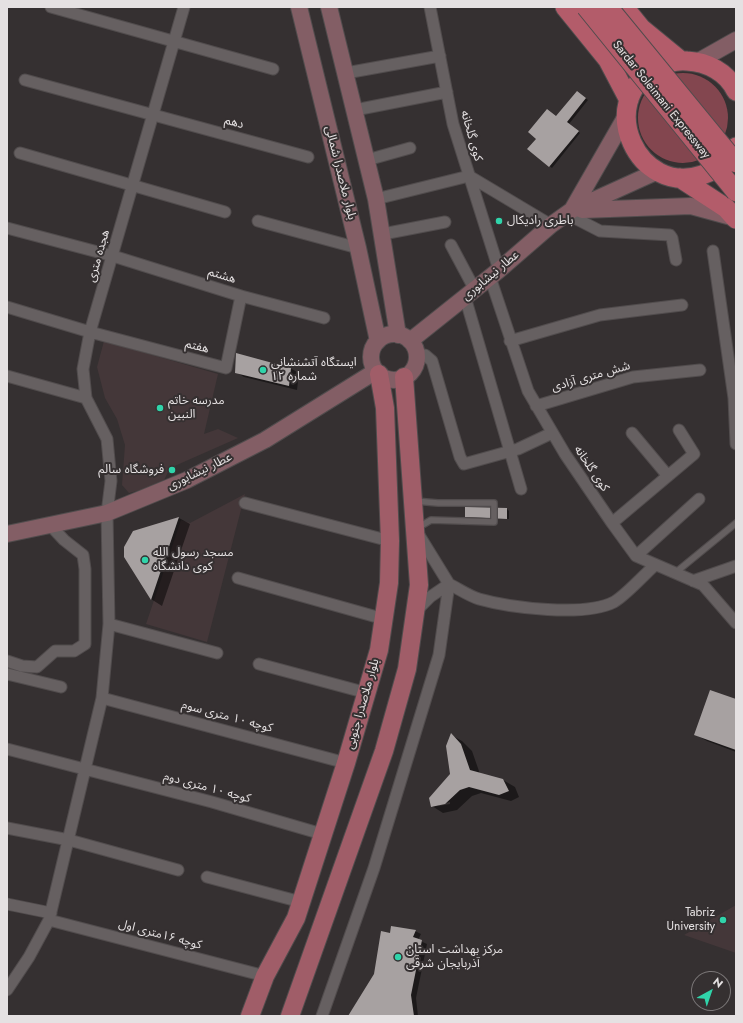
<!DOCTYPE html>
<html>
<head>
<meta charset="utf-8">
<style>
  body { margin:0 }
  #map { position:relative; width:743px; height:1023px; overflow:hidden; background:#353031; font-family:Jost,sans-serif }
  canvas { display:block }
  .frame { position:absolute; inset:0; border:8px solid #e5e1e2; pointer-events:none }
  .north { position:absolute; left:691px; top:971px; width:40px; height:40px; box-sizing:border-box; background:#353031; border:1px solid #7b7778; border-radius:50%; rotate:40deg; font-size:11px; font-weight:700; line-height:16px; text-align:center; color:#e5e1e2 }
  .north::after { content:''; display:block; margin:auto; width:14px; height:18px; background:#30d4aa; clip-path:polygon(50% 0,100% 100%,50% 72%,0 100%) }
</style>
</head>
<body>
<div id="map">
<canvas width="743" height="1023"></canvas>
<div class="frame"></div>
<div class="north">N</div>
</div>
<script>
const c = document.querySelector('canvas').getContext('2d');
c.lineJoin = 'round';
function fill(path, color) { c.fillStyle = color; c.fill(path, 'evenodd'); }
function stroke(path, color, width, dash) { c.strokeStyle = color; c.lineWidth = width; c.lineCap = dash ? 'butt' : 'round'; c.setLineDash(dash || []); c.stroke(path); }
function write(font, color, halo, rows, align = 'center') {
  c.font = font + ' Jost,"Noto Sans Arabic",sans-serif'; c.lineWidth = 4; c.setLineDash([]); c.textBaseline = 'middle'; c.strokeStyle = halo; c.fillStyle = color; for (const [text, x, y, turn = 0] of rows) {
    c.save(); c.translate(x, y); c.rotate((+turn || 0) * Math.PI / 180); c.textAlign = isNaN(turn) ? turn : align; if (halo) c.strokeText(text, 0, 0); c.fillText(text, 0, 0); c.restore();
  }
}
const built = new Path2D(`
  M104,341L218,374L204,434L218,429L238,438L170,468L164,480L141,490L129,493L122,485L125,445L117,419L105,398L97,367Z
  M245,494L207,642L146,624L181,520L190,523Z
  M736,905V953L684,935Z`);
const green = new Path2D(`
  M638 118a45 45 0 1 1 90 0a45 45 0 1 1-90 0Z`);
const shadow = new Path2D(`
  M579,93L588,100L569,124L580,133L552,168L529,149Z
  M290,368L299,373L297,390L244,377L236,372Z
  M507,509L509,511V519L466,517Z
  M179,518L190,524L162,606L151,599L127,561L124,552L125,547L134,532Z
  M736,700V752L707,741L696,735Z
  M451,735L462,741L472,751L480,774L503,780L515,787L519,797L511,801L481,793L472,796L457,810L443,813L432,806L451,775ZM450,802V804L438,806L441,804Z
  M415,931L421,934L418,940L427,944L416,998L418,1016H348L375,975L390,934Z`);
const building = new Path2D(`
  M577,91L586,98L567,122L579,131L549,167L527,149L536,139L528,132L547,109L556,116Z
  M236,353L291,368L289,386L235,373Z
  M465,507L507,508V519L465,517Z
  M179,517L151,600L124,557V547L133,531Z
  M710,690L736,699V750L694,735Z
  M451,733L461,744L470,770L503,779L509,791L499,795L469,787L460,790L445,804L431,807L429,798L450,774L446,746Z
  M391,926L416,930L413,937L422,940L411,995L414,1016H348L374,974L381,931L390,933Z`);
const service = new Path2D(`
  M415,501L438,503H494V522L431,520L419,527
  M675,573L736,523`);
const minor = new Path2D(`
  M51,7L273,69
  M430,7L453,124L499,270
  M346,73L440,56
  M25,80L308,157
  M355,110L447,92
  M20,153L225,212
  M367,160L410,148
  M376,199L469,176L551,225
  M567,214L600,231L670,235L672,238L676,260
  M258,221L358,248
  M7,228L113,256L241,296L324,318
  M383,234L445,222
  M451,245L475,290
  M713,251L734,398L736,444
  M490,277L528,391L565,454L612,523L636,556L703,585L736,623
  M465,297L521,489
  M7,307L90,332L226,368L241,296
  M510,341L600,315L682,305
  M416,355H425L432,361L460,457L464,464L518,449L552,433
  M7,376L86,398
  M536,406L633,377L700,370
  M632,433L668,476
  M245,503L390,541
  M612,523L694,454L679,430
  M636,556L699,499
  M238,578L384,619
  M693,581L736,566
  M417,610L430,597L449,584L417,532
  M109,624L217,653
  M7,661L22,666L37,667L55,651H74L85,644V569L83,555L64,540L50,525
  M259,664L367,693
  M7,674L61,687
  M102,698L346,763
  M7,749L212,802L322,834
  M7,828L69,840L178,870
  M207,877L301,902
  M7,904L51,913
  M49,920L265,976
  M7,990L29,957L49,920L102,698L109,624L107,513L111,481L107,439L86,398L83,369L90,332L184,7
  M322,1016L374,868L439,655L449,584C459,589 469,596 479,599C511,608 585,617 614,602C625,596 645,574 655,565`);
const secondary = new Path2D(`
  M299,7L358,248L378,341
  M329,7L376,199L398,335
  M697,62L736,40
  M572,210L626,116
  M582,210L691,206L735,218
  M371 357a23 23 0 1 1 46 0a23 23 0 1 1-46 0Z
  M410,341L499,270L551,225L572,210L658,171
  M7,534L107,513L187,480L265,440L376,371`);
const primary = new Path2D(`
  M250,1016L265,976L296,918L346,763L379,650L389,583L390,541L385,408L379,374
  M290,1016L384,751L407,669L419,585L404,377`);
const trunk = new Path2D(`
  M565,7L608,60L629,100
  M624,7L641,28L680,60
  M736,91C727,72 707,62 687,61C675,60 665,63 655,69C595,102 638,197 702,175C716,170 730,161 736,147
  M680,178L726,208L736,219`);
const trunkBridge = new Path2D(`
  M586,7L736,192
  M608,7L736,163`);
const markers = [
  [499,221,4,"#30d4aa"],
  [263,370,4,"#30d4aa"],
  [160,408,4,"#30d4aa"],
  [172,470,4,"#30d4aa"],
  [145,560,4,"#30d4aa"],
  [723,920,4,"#30d4aa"],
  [398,957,4,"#30d4aa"]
];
const streetNames = [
  ["Sardar Soleimani Expressway",661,100,51],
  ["دهم",234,123,15],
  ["کوی گلخانه",471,136,74],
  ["بلوار ملاصدرا شمالی",340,173,76],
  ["هجده متری",99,256,-74],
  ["هشتم",222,276,17],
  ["عطار نیشابوری",491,276,-40],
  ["هفتم",197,347,15],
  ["شش متری آزادی",591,377,-16],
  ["کوی گلخانه",591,469,56],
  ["عطار نیشابوری",200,472,-26],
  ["بلوار ملاصدرا جنوبی",363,704,-74],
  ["کوچه ۱۰ متری سوم",227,717,15],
  ["کوچه ۱۰ متری دوم",207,788,15],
  ["کوچه ۱۶متری اول",160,935,15]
];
const poiNames = [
  ["باطری رادیکال",507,221],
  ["ایستگاه آتشنشانی",271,363],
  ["شماره ۱۲",271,377],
  ["مدرسه خاتم",168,401],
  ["النبین",168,415],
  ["فروشگاه سالم",164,470,"right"],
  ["مسجد رسول الله",153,553],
  ["کوی دانشگاه",153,567],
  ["Tabriz",715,913,"right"],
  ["University",715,927,"right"],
  ["مرکز بهداشت استان",406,950],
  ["آذربایجان شرقی",406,964]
];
fill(built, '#443739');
fill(green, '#83464f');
fill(shadow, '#0007');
fill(building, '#a7a1a1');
stroke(service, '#514c4d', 8);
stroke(minor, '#514c4d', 13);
stroke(secondary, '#514c4d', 18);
stroke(primary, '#514c4d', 20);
stroke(trunk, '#514c4d', 21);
stroke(service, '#666061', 5.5);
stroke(minor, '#666061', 11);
stroke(secondary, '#835e65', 16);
stroke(primary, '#a05d68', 18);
stroke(trunk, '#b35c6a', 19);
stroke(trunkBridge, '#514c4d', 21, []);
stroke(trunkBridge, '#b35c6a', 19);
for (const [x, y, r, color] of markers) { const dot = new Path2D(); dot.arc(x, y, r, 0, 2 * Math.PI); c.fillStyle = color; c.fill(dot); stroke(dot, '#353031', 1.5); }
write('12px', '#e5e1e2', '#353031', streetNames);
write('12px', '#e5e1e2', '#353031', poiNames, 'left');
</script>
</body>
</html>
